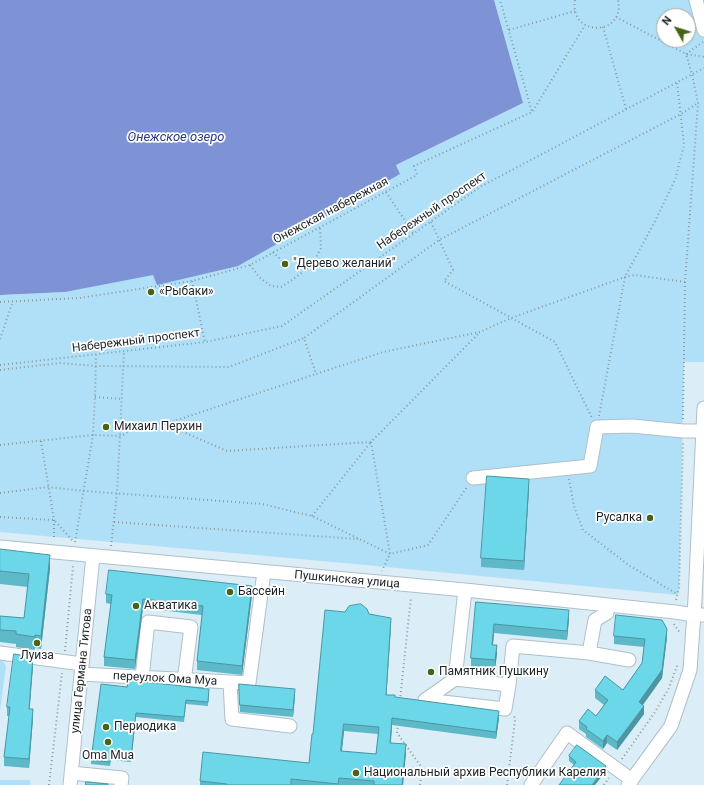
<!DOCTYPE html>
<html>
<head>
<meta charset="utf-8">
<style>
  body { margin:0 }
  #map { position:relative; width:704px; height:785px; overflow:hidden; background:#dbedf6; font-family:Roboto,sans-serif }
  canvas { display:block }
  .north { position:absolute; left:656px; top:8px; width:40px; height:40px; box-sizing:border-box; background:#fff; border:1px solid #a4a7a8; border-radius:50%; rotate:309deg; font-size:11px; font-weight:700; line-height:16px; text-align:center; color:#1c2326 }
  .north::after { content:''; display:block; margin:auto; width:14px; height:18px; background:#476416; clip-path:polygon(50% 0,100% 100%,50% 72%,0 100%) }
</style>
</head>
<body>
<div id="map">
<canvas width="704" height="785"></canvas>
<div class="north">N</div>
</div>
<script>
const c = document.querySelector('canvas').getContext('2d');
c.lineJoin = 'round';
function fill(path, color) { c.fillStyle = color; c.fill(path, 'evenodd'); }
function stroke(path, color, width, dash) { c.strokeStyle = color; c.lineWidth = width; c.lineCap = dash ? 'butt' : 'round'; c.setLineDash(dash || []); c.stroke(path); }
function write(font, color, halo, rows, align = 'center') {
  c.font = font + ' Roboto,sans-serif'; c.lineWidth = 3.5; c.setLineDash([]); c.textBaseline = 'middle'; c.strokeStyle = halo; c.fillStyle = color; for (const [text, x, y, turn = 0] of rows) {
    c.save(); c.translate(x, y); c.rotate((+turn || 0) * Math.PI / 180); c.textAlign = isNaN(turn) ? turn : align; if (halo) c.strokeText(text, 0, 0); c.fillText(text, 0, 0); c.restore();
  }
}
const green = new Path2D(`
  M494,0H704V362H684L679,588L678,595L366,565L0,532V295L65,292L153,274L157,284L400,174L396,165L523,103ZM664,16H688V40H664Z
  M0,656L6,666L0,711Z
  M0,780H30V785H0Z`);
const water = new Path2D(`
  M0,0H494L523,103L396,165L400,174L238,266L157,285L153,275L65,292L0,295Z`);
const path = new Path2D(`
  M575,0C569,38 626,36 618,0
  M616,17L686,54L704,57
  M603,27L626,109
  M509,30L575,11
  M686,54L703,42
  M533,111L585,25
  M386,192L413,233
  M431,222L453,270L444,281L555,342L592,418
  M273,252L285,264
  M250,265L259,277L271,286L281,287L292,280L312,265L321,248L320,228
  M192,281L205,342
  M685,282L635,275L625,277L511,318L480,332L383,352L316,374L304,338L439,240L681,114L698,103
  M0,302L79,298L192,281L250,265L417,175L414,166L532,112L500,0
  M0,339L13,301
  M0,365L205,342L282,326L480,187L704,68
  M0,370L60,363L96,366L229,367L304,338
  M95,397L122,399
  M599,416L625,277L654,223L675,180L684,145L677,82
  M683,419L685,282L698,103L692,74L686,54
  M165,424L316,374
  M41,441L54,520V540
  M371,442L390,554L382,571
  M0,445L93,435L121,436L145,422L165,424L227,451L371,442L479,333
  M569,479L574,506L583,530L630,566L677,594
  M0,493L48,487L84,491L262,504L312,516L390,554L428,545L467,487
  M312,516L371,442
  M0,517L54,520L73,541
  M114,522L358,539
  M75,542L93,435L95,397L96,355
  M111,546L117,493L124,351
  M676,600L679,588L683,443
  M674,624L680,633
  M65,651L73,566
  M400,700L411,597
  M398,724L397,733L422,768L420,785
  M622,759L655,712L669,688L678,663
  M49,785L62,673
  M507,785L515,720L514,715
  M604,785L609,778`);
const minor = new Path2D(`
  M696,0L704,30
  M473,478L590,466L597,427L632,426L683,431H703
  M0,547L465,590L675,612L694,615H704
  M0,653L82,664
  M589,653L595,620L607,613L608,605
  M81,674L249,683L264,572
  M142,678L148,622L191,627L184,681
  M455,679L509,685
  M230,683L232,719L290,726
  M425,700L505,709L509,685L513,646L589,653L629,660
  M425,700L455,679L465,590
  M71,773L122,778L121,785
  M70,785L93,556
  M531,785L567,733L632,780
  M628,785L671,726L690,670L695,599L704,408`);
const wall = new Path2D(`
  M529,488L524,570L481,567V558Z
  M0,549L50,568L41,649L35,648V650L16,647V644L0,642V616L24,618L28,587L0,584Z
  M106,594L252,595L242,675L197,670V661L202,615L143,608L135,669L104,666V657L111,604L106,603Z
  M476,602L569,619L567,640L494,633L493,645L497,654L495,669L471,667V658Z
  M369,614L391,625L386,695L499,718L496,739L392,725L391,743L406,752L403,785H200V781L309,763L313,734ZM344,731L378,734L376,754L342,751Z
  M614,636L667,637L662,678L643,705L644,714L617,750L607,743L603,749L586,737V734L579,729V721L596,716L604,705L595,698V690H623L642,663L644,647L614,644Z
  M33,666L29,709L33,718L29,768L4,766V757L9,716H7V707Z
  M239,684L295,696L293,717L240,712Z
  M127,687L209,693L208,706L186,704L184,722L136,717L131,762L111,760L110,766L91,764V760Z
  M569,756L606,771L574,765L569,761Z`);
const shadedWall = new Path2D(`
  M529,479V488L524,570V561Z
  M50,555V568L41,649V636Z
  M252,586V595L242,675V666Z
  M143,599V608L135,669V660Z
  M569,610V619L567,640V631Z
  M391,618V625L386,702V695Z
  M494,624V633L492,654V645Z
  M667,629V637L662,678L639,710V702Z
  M497,645V654L495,669V660Z
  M33,657V666L29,718V709Z
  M295,689V696L293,717V710Z
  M644,706V714L617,750V742Z
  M33,709V718L29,768V759Z
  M499,711V718L496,739V732Z
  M392,718V725L390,750V743Z
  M344,724V731L341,758V751Z
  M607,735V743L603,749V741Z
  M406,744V752L403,785H402Z
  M606,766V771L595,785H592Z`);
const building = new Path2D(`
  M487,476L529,479L524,561L481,558Z
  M0,549L50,555L41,636L35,635V637L16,634V631L0,630V616L24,618L29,574L0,571Z
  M109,570L252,586L242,666L197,661L203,606L143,599L135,660L104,657L112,595L106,594Z
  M476,602L569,610L567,631L494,624L492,645H497L495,660L471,658Z
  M361,604L367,609L369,614L391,618L386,695H395V697L499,711L496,732L392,718L390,743L406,744L402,785H374V781L339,778L338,784L291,779V785H227V784L200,781L203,752L309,763L312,734H313L325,610L345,612L349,606ZM344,724L379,727L376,754L341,751Z
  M616,615L662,620L667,629L662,670L639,702L644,706L617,742L607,735L603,741L586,729L587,727L579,721L588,709L596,716L608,700L595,690L605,676L623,690L642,663L645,639L614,636Z
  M14,654L33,657L29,709H33L29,759L4,757L10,707H7Z
  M128,680L209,689L208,702L186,700L184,717L136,713L131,758L111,756L110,762L91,760L101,684L127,687Z
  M239,684L295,689L293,710L240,705Z
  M577,745L606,766L592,785H559L576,762L569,756Z
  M86,782L108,784V785H86Z`);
const markers = [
  [285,264,4,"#476416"],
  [151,292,4,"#476416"],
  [106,427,4,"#476416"],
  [650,518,4,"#476416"],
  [230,592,4,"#476416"],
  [136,606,4,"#476416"],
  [37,643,4,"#476416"],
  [431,672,4,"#476416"],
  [106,727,4,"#476416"],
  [108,742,4,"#476416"],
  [356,773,4,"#476416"]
];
const streetNames = [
  ["Онежская набережная",331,211,-28],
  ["Набережный проспект",432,211,-34],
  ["Набережный проспект",136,341,-7],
  ["Пушкинская улица",347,580,5],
  ["улица Германа Титова",82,671,-84],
  ["переулок Ома Муа",165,679,3]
];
const poiNames = [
  ["\"Дерево желаний\"",293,264],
  ["«Рыбаки»",159,292],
  ["Михаил Перхин",114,427],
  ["Русалка",642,518,"right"],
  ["Бассейн",238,592],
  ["Акватика",144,606],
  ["Луиза",37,656,"center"],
  ["Памятник Пушкину",439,672],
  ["Периодика",114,727],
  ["Oma Mua",108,756,"center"],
  ["Национальный архив Республики Карелия",364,773]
];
const waterNames = [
  ["Онежское озеро",176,138]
];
fill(green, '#afe0f7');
fill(water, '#7d93d5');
stroke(minor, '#aec0c9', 15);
stroke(path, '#8b999f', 2, [1, 3]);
stroke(minor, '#fff', 13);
fill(wall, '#5db9c8');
fill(shadedWall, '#4c96a2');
fill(building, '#6cd7e8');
stroke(building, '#4c96a2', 1);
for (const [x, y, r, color] of markers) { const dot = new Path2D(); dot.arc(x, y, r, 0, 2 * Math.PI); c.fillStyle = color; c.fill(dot); stroke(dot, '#fff', 1.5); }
write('12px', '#1c2326', '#fff', streetNames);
write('12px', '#1c2326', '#fff', poiNames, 'left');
write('italic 13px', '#293a88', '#fff', waterNames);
</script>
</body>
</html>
